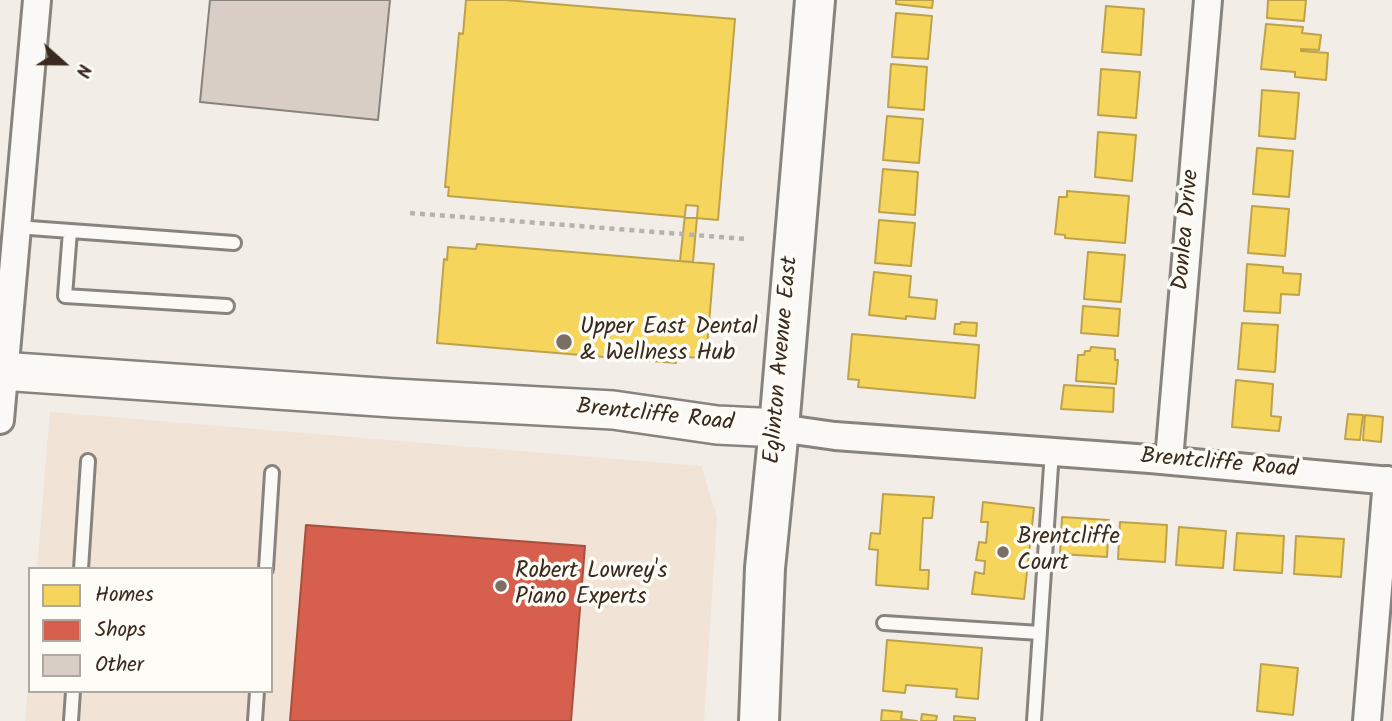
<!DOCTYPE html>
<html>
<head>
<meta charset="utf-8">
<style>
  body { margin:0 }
  #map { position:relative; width:1392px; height:721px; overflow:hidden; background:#f2ede7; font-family:Kalam,sans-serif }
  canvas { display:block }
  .legend { position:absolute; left:28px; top:567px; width:245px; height:126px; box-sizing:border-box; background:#fdfcf7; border:2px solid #afa8a0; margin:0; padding:9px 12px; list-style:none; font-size:21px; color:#3b2a1e }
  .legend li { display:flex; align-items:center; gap:14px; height:35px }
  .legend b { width:35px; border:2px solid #afa8a0 }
  .north { position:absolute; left:28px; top:28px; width:70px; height:70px; -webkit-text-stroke:5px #fdfcf7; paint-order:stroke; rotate:111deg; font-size:19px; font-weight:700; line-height:28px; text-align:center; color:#3b2a1e }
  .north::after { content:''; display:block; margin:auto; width:24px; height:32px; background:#3b2a1e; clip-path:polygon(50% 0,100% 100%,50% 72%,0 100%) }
</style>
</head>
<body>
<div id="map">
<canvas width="1392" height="721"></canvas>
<ul class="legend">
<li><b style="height:19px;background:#f6d55c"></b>Homes</li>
<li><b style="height:19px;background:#d6604d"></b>Shops</li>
<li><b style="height:19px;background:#d9cec5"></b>Other</li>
</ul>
<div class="north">N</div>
</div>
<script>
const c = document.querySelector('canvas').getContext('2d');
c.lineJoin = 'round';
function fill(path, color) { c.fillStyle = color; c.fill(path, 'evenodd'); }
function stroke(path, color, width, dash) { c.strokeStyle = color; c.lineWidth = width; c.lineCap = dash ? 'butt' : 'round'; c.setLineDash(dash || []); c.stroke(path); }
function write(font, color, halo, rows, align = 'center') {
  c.font = font + ' Kalam,sans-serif'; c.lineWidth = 7; c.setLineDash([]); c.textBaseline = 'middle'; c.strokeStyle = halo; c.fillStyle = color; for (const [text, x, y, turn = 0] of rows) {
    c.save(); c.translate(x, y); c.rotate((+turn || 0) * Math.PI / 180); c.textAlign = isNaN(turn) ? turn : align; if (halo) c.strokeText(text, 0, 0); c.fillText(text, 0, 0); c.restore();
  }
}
const built = new Path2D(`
  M50,412L701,466L717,517L704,721H25L30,662V691H271V569H37Z`);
const homes = new Path2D(`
  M506,0L735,19L718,220L448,196L449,187H445L459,33L463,34L466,0Z
  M896,0H933L932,8L896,4Z
  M1268,0H1306L1304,21L1267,18Z
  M1106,6L1144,9L1141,55L1102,52Z
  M896,13L932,16L928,59L892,57Z
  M1266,24L1303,27L1302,33L1321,35L1319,50L1301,49V51L1328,53L1326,80L1295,77V72L1261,69Z
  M891,64L927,67L924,110L888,107Z
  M1101,69L1140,72L1136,118L1098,115Z
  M1262,90L1299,93L1295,139L1259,136Z
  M887,116L923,119L919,163L883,160Z
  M1098,132L1136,135L1132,181L1095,177Z
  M1257,148L1293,151L1289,197L1253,194Z
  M883,169L918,172L915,215L879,212Z
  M1067,191L1129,196L1125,243L1065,238V235L1055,234L1059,197H1067Z
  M686,205L698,206L693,262L680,261Z
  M1252,206L1289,209L1285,256L1248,253Z
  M879,220L915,223L911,266L875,263Z
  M477,244L714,264L706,358L686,357V360L676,359V363L437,343L444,259L447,260L448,247L476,249Z
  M1088,252L1125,255L1121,302L1084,299Z
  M1247,264L1283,267V273L1301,274L1299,295L1281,294L1280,313L1244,311Z
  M874,272L911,276L909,297L937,300L935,319L906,316V319L869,315Z
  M1083,306L1120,309L1118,336L1081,333Z
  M961,322L977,323L976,336L954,334L955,324H960Z
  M1242,323L1278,325L1275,372L1238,369Z
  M852,334L979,345L975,398L858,387L859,380L848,379Z
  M1091,347L1115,349V360H1118L1116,384L1076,381L1078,355H1084L1085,351H1090Z
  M1236,380L1273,384L1271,416L1281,417L1279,431L1232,427Z
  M1064,385L1114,388L1113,412L1061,409Z
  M1348,414L1363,415L1360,440L1345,439Z
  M1365,415L1383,417L1381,442L1363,440Z
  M883,494L934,497L932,518H923L920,570H929L928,589L876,585L878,550L869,549L871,533L880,534Z
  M983,502L1034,508L1024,599L972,594L975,572L984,574L985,561L976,560L979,542L986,543L988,522H981Z
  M1062,517L1109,520L1107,557L1060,554Z
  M1120,522L1167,525L1165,562L1118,559Z
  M1179,527L1226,531L1223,568L1176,565Z
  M1237,533L1284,536L1282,573L1234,570Z
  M1296,536L1344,539L1341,577L1294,574Z
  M887,640L982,648L978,699L956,697L957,689L906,685L905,693L883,691Z
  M1261,664L1298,668L1293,715L1257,711Z
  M882,710L902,712L901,719L917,721H881Z
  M922,714L937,716L936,721H921Z
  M954,716L975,718V721H954Z`);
const shops = new Path2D(`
  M306,525L585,546L571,721H290Z`);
const building = new Path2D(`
  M210,0H390L378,120L200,102Z`);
const path = new Path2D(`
  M410,213L746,239`);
const lane = new Path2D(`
  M16,227L234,243
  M70,231L65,296L227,306
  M81,569L88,461
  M266,569L272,473
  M884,623L1040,633
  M71,721L73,691
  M255,721L257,691
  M1034,721L1052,451`);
const street = new Path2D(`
  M0,420L37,0
  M779,428L835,436L1150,459L1392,481
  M1169,460L1208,0
  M1367,721L1387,480`);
const secondary = new Path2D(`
  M0,371L393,398L613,410L717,425L779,428`);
const primary = new Path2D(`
  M759,721L765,568L779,428L815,0`);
const markers = [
  [564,342,9,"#7b6e64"],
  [1003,552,7,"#7b6e64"],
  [501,586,7,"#7b6e64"]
];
const streetNames = [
  ["Donlea Drive",1188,230,-85],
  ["Eglinton Avenue East",783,360,-85],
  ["Brentcliffe Road",655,417,6],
  ["Brentcliffe Road",1219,465,5]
];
const poiNames = [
  ["Upper East Dental",580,329],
  ["& Wellness Hub",580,355],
  ["Brentcliffe",1017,539],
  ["Court",1017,565],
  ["Robert Lowrey's",515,573],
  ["Piano Experts",515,599]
];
fill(built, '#f1e3d6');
fill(homes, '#f6d55c');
stroke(homes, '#bea249', 2);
fill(shops, '#d6604d');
stroke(shops, '#a8503f', 2);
fill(building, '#d9cec5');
stroke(building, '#88837d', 2);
stroke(lane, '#88837d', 18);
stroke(street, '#88837d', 32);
stroke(secondary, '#88837d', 42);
stroke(primary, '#88837d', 44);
stroke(path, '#b5b2af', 4.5, [5, 5]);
stroke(lane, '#faf9f6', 12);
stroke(street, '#faf9f6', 26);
stroke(secondary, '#faf9f6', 37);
stroke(primary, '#faf9f6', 38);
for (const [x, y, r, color] of markers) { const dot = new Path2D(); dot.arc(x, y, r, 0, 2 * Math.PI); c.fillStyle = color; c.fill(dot); stroke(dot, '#fdfcf7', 2.5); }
write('23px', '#3b2a1e', '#fdfcf7', streetNames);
write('23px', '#3b2a1e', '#fdfcf7', poiNames, 'left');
</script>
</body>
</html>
